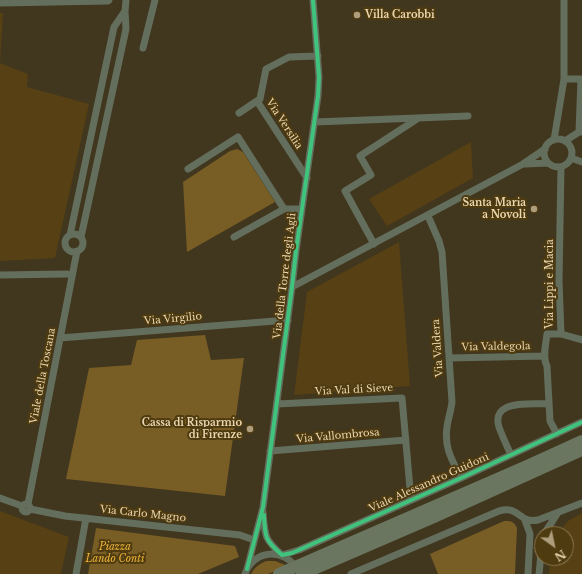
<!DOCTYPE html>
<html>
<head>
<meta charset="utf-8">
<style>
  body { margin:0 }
  #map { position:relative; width:582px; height:574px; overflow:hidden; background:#41361e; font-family:"Libre Baskerville",serif }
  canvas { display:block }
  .north { position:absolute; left:534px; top:526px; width:40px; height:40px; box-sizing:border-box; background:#4f3b10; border:1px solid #8d7950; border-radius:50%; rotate:147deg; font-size:11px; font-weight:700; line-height:16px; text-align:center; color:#ead6b1 }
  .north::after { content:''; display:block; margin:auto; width:14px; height:18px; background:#af9e7e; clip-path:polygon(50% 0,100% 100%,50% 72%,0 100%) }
</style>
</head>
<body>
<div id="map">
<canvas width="582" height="574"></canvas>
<div class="north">N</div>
</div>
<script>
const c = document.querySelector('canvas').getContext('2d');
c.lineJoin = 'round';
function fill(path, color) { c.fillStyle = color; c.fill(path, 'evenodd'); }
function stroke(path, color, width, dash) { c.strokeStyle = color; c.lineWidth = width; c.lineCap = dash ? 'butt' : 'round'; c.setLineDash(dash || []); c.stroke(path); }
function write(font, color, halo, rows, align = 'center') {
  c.font = font + ' "Libre Baskerville",serif'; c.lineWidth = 4; c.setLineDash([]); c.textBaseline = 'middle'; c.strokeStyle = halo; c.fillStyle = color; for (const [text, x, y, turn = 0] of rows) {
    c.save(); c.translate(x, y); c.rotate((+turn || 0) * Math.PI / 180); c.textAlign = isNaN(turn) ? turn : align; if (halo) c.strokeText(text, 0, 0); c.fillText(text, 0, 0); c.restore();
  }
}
const built = new Path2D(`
  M0,13H3L0,63L28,74L27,87L89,104L55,258L0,261Z
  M471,142L473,178L387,226L369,199Z
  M399,242L410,386L294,395L307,292Z
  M0,511L69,537L61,574H0Z
  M582,513V574H549L550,558H566V534H557L568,521Z`);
const green = new Path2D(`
  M237,149L243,152L275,202L187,252L183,182L230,151Z
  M205,335L211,360L244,358L225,496L66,479L89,368L131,365L137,340Z
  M504,521C511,521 514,521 517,528L515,574H438L430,554Z
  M96,528L235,546L239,557L198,574H88Z
  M267,561H275L288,566L268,574H251C255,567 260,563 267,561Z`);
const minor = new Path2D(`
  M143,48L155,0
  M564,79H582
  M239,113L257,101
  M315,122L468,116
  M579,132L581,79
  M544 153a14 14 0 1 1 28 0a14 14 0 1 1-28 0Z
  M554,140L564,79V0
  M565,141L579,132H582
  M571,158L582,162
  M525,164L548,163
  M188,169L238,137L284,209H302
  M307,178L257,101L260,99L266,69L289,57L318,56
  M428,216L439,241L442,252L452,402C451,411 448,419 447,427C444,448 452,460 461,478
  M65 243a9 9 0 1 1 18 0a9 9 0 1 1-18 0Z
  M70,235L114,27L125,11
  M81,237L126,29L125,11L126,0
  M234,237L284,209
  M374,244L345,191L371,175L360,156L417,119
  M0,275L67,274
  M292,287L523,164L545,149
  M561,334L559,281L561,167
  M60,338L288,320
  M449,358L544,356
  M277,404L402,398L411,500
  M557,434L550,421L547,366C542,357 546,344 547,334H561L582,340
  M270,451L406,440
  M511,455C507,446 502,436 499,427C490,399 534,404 549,404
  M0,498L22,506
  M22 508a4 4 0 1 1 8 0a4 4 0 1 1-8 0Z
  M28,504L77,251
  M30,509L65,516L240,535L254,540
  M263,512C265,536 264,539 282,555
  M525,520L530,534L528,574
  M544,534L557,514
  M282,555L299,550L461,478L582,422
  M247,569L263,507L292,287L296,251L318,96L319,77L313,0
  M76,574L86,518
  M245,574C253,550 284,547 297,569
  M351,574L499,511C521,505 518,524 538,520L582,503
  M539,574L542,544`);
const tertiary = new Path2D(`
  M0,2L108,0`);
const primary = new Path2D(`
  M279,574L527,466L582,441
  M302,574L434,517L582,450`);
const cycleway = new Path2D(`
  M264,515C265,538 265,540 282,555L292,553L461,478L582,422
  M247,569L263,507L292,287L296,251L318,96L319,77L313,0`);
const markers = [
  [357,15,4,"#af9e7e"],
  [534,209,4,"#af9e7e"],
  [250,429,4,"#af9e7e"]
];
const poiNames = [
  ["Villa Carobbi",365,15,"left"],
  ["Santa Maria",526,203],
  ["a Novoli",526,215],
  ["Cassa di Risparmio",242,423],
  ["di Firenze",242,435]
];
const streetNames = [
  ["Via Versilia",284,124,57],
  ["Via della Torre degli Agli",285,276,-83],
  ["Via Lippi e Macia",550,284,-90],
  ["Via Virgilio",173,319,-5],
  ["Via Valdegola",496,347,-1],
  ["Via Valdera",438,348,-94],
  ["Viale della Toscana",43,376,-79],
  ["Via Val di Sieve",354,390,-3],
  ["Via Vallombrosa",338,436,-5],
  ["Viale Alessandro Guidoni",429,483,-24],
  ["Via Carlo Magno",143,514,6]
];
const parkNames = [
  ["Piazza",115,547],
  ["Lando Conti",115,559]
];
fill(built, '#564014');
fill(green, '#785d25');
stroke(minor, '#646e5d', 7);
stroke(tertiary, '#646e5d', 9);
stroke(primary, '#6a765f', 12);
stroke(cycleway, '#40c37c', 4);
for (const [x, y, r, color] of markers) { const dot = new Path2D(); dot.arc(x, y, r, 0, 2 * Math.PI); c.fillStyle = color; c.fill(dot); stroke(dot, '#4f3b10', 1.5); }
write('bold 10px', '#ead6b1', '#4f3b10', poiNames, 'right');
write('10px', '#ead6b1', '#4f3b10', streetNames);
write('italic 10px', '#efb63a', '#4f3b10', parkNames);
</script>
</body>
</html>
